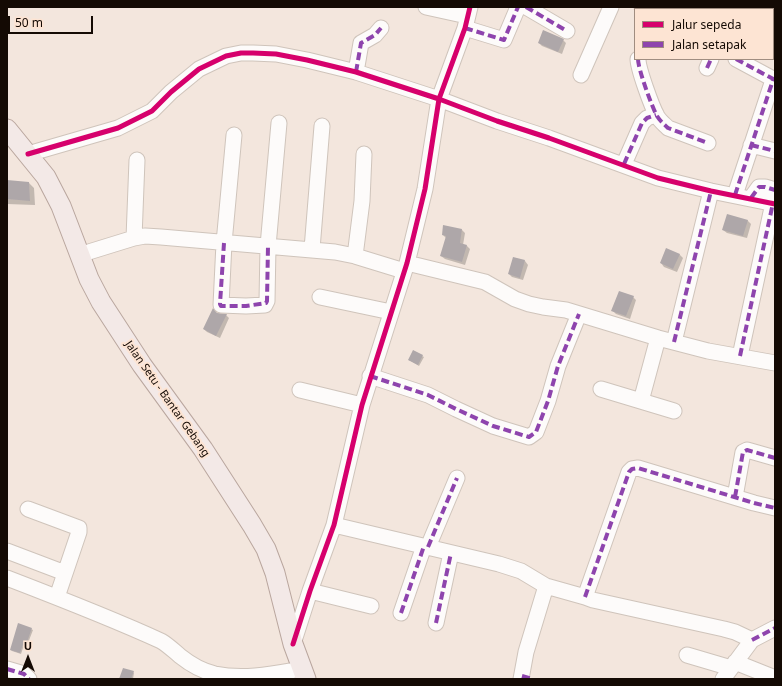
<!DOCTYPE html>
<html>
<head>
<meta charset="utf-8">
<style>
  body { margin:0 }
  #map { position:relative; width:782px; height:686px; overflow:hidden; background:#f3e6dd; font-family:"Noto Sans",sans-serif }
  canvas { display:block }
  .frame { position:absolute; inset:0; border:8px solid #140a04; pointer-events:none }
  .legend { position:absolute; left:634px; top:8px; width:140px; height:52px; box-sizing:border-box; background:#fde4d3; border:1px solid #a08d80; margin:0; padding:5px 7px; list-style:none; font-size:12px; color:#140a04 }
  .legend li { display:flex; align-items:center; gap:8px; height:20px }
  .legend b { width:20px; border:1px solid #a08d80 }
  .north { position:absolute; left:8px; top:638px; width:40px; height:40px; -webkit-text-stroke:3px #fde4d3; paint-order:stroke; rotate:0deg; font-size:11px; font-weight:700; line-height:16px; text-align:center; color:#140a04 }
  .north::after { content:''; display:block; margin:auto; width:14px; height:18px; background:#140a04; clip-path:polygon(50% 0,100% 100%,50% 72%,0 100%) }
  .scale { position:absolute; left:8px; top:16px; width:85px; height:18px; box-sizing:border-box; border:2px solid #140a04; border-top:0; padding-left:5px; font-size:12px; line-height:14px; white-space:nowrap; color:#140a04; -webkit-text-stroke:3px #fde4d3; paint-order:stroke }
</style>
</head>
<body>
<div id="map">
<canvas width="782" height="686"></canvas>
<div class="frame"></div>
<ul class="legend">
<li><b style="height:5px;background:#d6006c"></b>Jalur sepeda</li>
<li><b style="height:5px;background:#8e44ad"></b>Jalan setapak</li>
</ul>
<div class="north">U</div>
<div class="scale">50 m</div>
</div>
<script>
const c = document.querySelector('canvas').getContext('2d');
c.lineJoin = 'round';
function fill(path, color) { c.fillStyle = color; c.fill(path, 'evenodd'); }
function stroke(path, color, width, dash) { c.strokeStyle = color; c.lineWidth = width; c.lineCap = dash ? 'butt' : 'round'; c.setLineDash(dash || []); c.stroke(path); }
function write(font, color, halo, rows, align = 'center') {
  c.font = font + ' "Noto Sans",sans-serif'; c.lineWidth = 4; c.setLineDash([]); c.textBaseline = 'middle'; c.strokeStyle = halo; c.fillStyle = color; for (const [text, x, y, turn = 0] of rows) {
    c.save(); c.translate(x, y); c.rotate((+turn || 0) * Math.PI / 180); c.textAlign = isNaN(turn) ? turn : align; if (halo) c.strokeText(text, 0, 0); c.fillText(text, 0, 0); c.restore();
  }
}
const shadow = new Path2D(`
  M563,40L566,43L562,54L542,46L539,43Z
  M7,181L29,183L34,188L35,205L7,204Z
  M747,220L751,224L747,238L727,233L723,230Z
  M462,230L465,233L463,245L467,246L470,249L465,265L445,259L441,256L447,239L443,235Z
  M679,254L683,258L677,272L664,267L661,263Z
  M514,258L525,261L528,265L523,280L512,277L509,274Z
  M633,297L636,300L630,319L616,314L613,311Z
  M217,314L226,315L229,318L220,338L207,332L204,329Z
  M422,356L424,357L419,366L409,360Z
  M31,629L33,630L28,643L25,642L21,654L12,651L11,650Z
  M133,672L134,673L133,679H122Z`);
const building = new Path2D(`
  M543,30L564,39L558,52L538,43Z
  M7,180L29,182L30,201L7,199Z
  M727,214L748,220L743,236L722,230Z
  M443,225L462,229L460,243L467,245L462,262L440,256L446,236L442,235Z
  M666,248L680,254L673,269L660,263Z
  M513,257L525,260L520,278L508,274Z
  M619,291L634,296L626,316L611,311Z
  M213,308L217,313L227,314L216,336L203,329Z
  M413,350L423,355L418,365L408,360Z
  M18,623L32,628L27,642L24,641L20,653L10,650Z
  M123,668L134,671L131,679H119Z`);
const minor = new Path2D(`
  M426,7L467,16
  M526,7L567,31
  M642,7L647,9
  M694,9V7
  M465,28L504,40L518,7
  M638,59C638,69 652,107 657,116C660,121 664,124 668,128L708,143
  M736,59L775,80
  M707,68L711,59
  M356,72L361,43L375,35L381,28
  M581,75L611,7
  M234,135L224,243L221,305L246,306L265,305L267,301L268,246L279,123
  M751,145L775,151
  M28,154L118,128L152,111L171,92L199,69L226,56L241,53H253L276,54L307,60L356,72L439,99L497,121L549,138L658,178L711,191L775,204
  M624,164L642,123L647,118L656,115
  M735,195L773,80
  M751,198L759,187H765L775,190
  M134,238L137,160
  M312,249L322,126
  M79,255L134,238L145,236L161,237L335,252L355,256L404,271
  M355,256L362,201L364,154
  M407,263L485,282L515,299L529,304L543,307L566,310L658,338L708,351L775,363
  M320,297L391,312
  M674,342L711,191
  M740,356L773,203
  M370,376L428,395L456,409L493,426L529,437L536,432L548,401L558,366L579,314
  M601,389L674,411
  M300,390L362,405
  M641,401L658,338
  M735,497L743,452L747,450L775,458
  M28,509L79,528V532L57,597
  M334,525L499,564L521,571L546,586L585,597L593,600L724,629L735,632L752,640
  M428,547L457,478
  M7,551L65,573
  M7,578C59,598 111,618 161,641C168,645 174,651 180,656C190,664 202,671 215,674C244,680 273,674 302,669
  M310,591L371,606
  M585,597L629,472L632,469L638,468L754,503L775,508
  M401,613L424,546
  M436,623L451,553
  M293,644L310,591L334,525L362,405L407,263L425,189L439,99L465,28L470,7
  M687,655L731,668
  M735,662L775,678
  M7,669L24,674L29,679
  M521,679L526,652L546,586
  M723,679L752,640L775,628`);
const major = new Path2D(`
  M7,129L46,177L61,206L89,279L101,302L142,365L203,449L252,525L266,549L275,573L293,644L306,679`);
const quiet = new Path2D(`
  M526,7L567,31
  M642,7L647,9
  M465,28L504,40L518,7
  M638,59C638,69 652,107 657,116C660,121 664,124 668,128L708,143
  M736,59L775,80
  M707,68L711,59
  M356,72L361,43L375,35L381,28
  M751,145L775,151
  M624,164L642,123L647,118L656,115
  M735,195L773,80
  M751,198L759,187H765L775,190
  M224,243L220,304L221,306H246L266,303L267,301L268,246
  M674,342L711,191
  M740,356L773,203
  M370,376L428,395L456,409L493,426L529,437L536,432L548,401L558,366L579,314
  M735,497L743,452L747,450L775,458
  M428,547L457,478
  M585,597L629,472L632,469L638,468L754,503L775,508
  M401,613L424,546
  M436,623L451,553
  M752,640L775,628
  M7,669L24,674L29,679
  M522,676L533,679`);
const cycleway = new Path2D(`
  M28,154L118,128L152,111L171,92L199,69L226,56L241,53H253L276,54L307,60L356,72L439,99L497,121L549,138L658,178L711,191L775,204
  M293,644L310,591L334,525L362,405L407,263L425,189L439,99L465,28L470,7`);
const streetNames = [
  ["Jalan Setu - Bantar Gebang",167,399,55]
];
fill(shadow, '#0003');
fill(building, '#aea7a9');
stroke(minor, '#cfc4bb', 17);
stroke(major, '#b9a69e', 21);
stroke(minor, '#fdfbfa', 15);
stroke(major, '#f3e9e7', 19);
stroke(quiet, '#8e44ad', 4, [8, 4]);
stroke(cycleway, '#d6006c', 5);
write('11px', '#140a04', '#fde4d3', streetNames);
</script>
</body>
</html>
